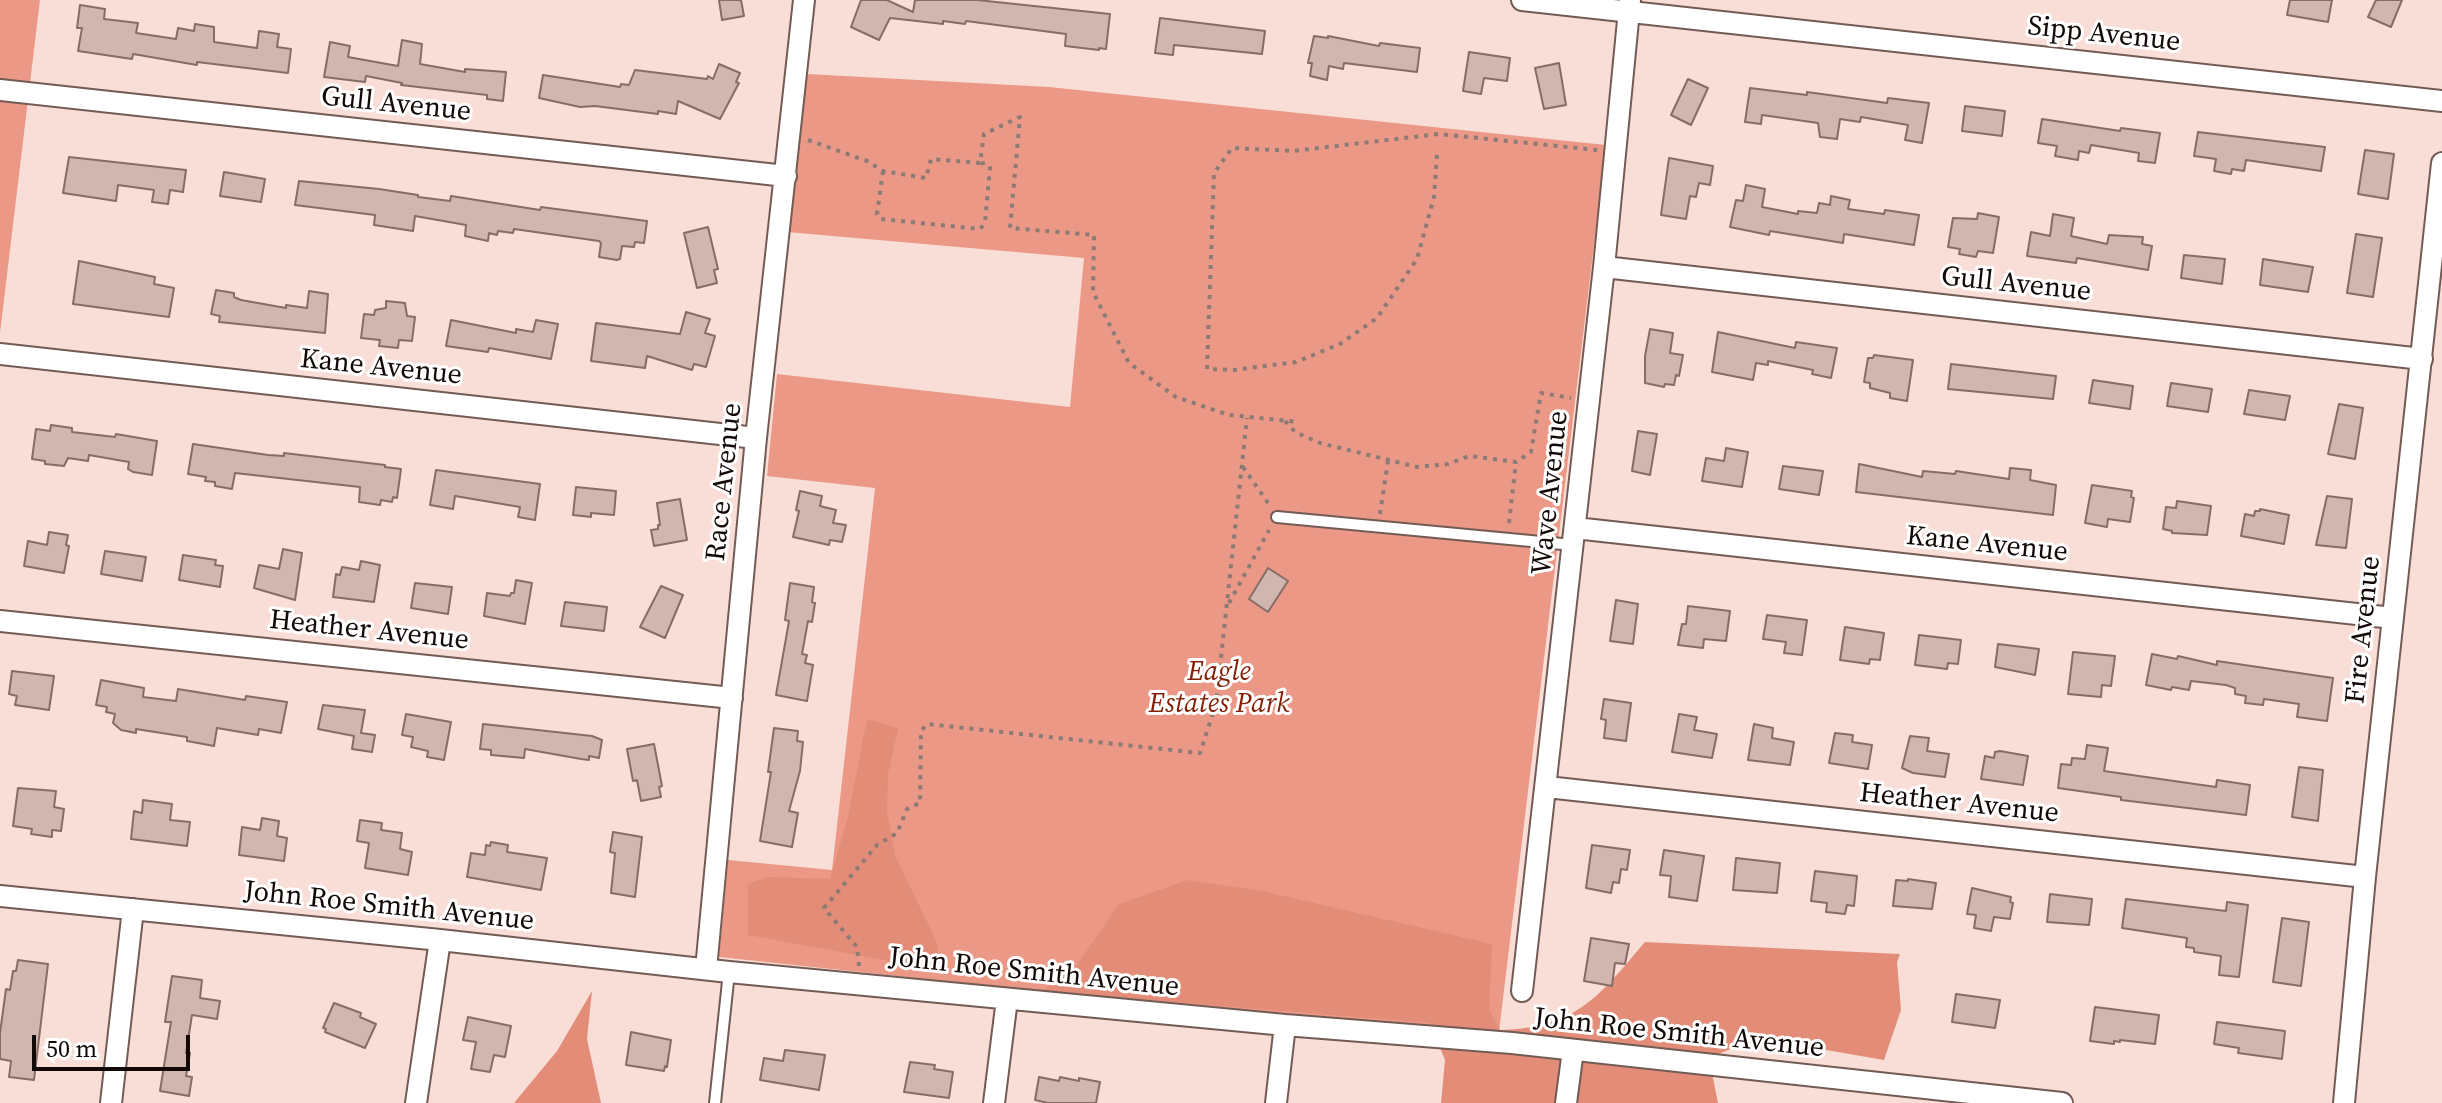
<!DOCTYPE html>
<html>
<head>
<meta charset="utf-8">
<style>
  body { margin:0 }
  #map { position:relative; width:2442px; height:1103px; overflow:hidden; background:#f9ded7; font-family:"Source Serif 4",serif }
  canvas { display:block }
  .scale { position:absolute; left:32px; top:1035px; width:158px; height:36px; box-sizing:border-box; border:4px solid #120907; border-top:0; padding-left:10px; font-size:24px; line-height:28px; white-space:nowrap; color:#120907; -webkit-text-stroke:6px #fff; paint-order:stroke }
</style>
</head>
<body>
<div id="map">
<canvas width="2442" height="1103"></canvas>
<div class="scale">50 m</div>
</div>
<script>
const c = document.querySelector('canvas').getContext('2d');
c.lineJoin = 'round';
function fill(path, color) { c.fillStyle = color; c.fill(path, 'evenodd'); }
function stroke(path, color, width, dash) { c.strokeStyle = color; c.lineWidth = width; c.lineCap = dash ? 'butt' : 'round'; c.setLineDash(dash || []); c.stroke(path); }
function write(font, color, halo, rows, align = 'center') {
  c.font = font + ' "Source Serif 4",serif'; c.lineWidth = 6; c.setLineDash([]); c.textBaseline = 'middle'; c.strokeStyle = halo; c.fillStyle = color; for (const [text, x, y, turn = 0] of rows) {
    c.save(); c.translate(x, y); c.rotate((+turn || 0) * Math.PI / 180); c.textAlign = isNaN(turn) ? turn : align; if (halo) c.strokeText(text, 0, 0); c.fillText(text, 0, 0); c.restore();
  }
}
const green = new Path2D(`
  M0,0H40L0,333Z
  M807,74L1049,87L1606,145L1498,1040L719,957L728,860L832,870L875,488L767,476L777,374L1070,407L1084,258L787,232Z`);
const forest = new Path2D(`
  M867,719L898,728L888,774L887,811L895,856L936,940L940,970L748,935V884L767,877L830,879L848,817Z
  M1188,880L1262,891L1492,944L1489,1010L1500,1030C1577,1028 1599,996 1645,942L1900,954L1897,962L1901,1010L1884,1060L1757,1038L1709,1058L1718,1103H1441L1445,1060L1430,1023L1041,991L1070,975L1119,904Z
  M592,991L587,1039L601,1103H514L557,1051Z`);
const building = new Path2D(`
  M719,0H741L744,16L722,20Z
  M861,0H887L913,12L915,0H977L1110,14L1106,49L1099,48V50L1065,46L1066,34L966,21L965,24L943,21V24L890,18L879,40L851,27Z
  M2290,0H2332L2328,22L2287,15Z
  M2376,0H2402L2391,27L2368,17Z
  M80,5L105,9L104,19L138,23L136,33L176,39L178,28L194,31L195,24L214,27V42L257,48L259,31L279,34L277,47L291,49L288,73L197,62V65L133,54L132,59L78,51L82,28H77Z
  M1160,18L1265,31L1262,54L1174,45L1173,55L1155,53Z
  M1314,36L1328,38V36L1379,46L1380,43L1420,48L1417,72L1344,63L1343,69L1329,66L1327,80L1310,76L1312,63H1308Z
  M402,40L422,44L420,64L465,72V69L506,72L503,101L487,99V95L401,85L402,83L366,76L365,82L324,77L330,42L350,46L348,57L398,66Z
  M1469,52L1510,58L1507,81L1484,78L1481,94L1463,91Z
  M1559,63L1566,105L1544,109L1535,68Z
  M719,64L740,73L736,82L739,83L720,119L678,101L676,114L658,111V114L595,106L580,107L539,98L543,75L620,87L621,84L629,85L635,70L707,79L708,76L713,79Z
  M1688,79L1708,88L1691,125L1671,115Z
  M1750,88L1807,95V92L1887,103L1888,98L1929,103L1922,143L1905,140L1908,125L1861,117L1860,122L1840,119L1837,139L1820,137L1818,123L1762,115L1761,124L1745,122Z
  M1965,106L2005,111L2002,136L1962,131Z
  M2042,119L2120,131L2121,128L2160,133L2155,163L2138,161L2139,153L2091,145L2089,153L2079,151L2078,160L2055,156L2057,146L2038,143Z
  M2198,132L2325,147L2321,171L2246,160L2244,171L2232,169L2231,174L2214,171L2216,159L2194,156Z
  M2365,150L2394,154L2388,199L2358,194Z
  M69,157L186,170L183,192L170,190L168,204L152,202L154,190L118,185L116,201L63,193Z
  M1669,158L1713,166L1710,185L1699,183L1696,197L1690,196L1686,219L1661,215Z
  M224,172L265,179L261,202L220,196Z
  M299,181L379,189L418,195V197L450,201L451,196L540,210L541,207L647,221L644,243L635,242L634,247L622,246L620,259L617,260L599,257L601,243L599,241L514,229L513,233L498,231L497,235L489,233L488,241L465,236L466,225L415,216L413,231L374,225L375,215L295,205Z
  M1746,185L1765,189L1762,207L1798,214V211L1817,213L1819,203L1830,205L1831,196L1850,200L1848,209L1884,214L1885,210L1919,215L1914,245L1844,234L1843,243L1770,231L1769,235L1730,227L1736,200L1743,201Z
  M1978,213L1999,217L1993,253L1978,251L1976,257L1959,254L1960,249L1948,247L1953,218L1977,219Z
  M2053,214L2074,218L2071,236L2107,244L2109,235L2143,237L2142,244L2152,246L2148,270L2077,258L2076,263L2027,256L2031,232L2050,236Z
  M708,227L718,269L714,270L717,283L697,288L684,233Z
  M2356,234L2382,238L2373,297L2347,293Z
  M2184,255L2225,259L2222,284L2181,278Z
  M2263,259L2313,267L2308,292L2260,285Z
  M79,261L155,277L154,284L174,288L169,317L73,304Z
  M216,290L234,293V297L241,300L286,308V305L307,308L309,291L328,294L325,333L219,322L220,316L211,314Z
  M386,301L405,303L407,316L415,317L412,341L399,340L398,348L379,346L380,340L361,338L364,314L374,315L375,310L386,308Z
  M686,312L710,319L705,333L715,336L706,367L694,364L692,370L647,356L645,368L591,361L596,323L680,334Z
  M451,320L516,333V329L533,332L536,320L558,324L551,359L489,348L488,352L446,346Z
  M1650,329L1673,333L1670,353L1683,355L1679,376L1676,375L1674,385L1665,384L1664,387L1645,383V356Z
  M1718,332L1795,348L1796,342L1837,348L1831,378L1812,374L1813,370L1768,361V365L1756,363L1753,380L1712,372Z
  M1874,355L1913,360L1907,401L1890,398V393L1870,388V383L1864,382L1868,358H1873Z
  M1951,364L2056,376L2053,399L1948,389Z
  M2093,380L2133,386L2130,409L2089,403Z
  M2171,383L2212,389L2208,412L2167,406Z
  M2249,390L2290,396L2285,420L2244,414Z
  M2339,404L2363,408L2355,459L2328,454Z
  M51,425L72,428V432L115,437L116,434L157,441L152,475L133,472L128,469L129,462L89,455L88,461L68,458L64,466L45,464V461L32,459L36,429L50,431Z
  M1638,431L1657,434L1650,475L1632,471Z
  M193,444L268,455L284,456V453L385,465V467L401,469L397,498L393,497L392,502L381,500L380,505L359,502L360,487L235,473L232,489L215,486V482L205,481L206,477L188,474Z
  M1726,448L1748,452L1742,487L1702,481L1706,458L1724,461Z
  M1859,464L1922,477L1923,471L1955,474L1956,471L2009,479L2010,468L2031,470L2030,480L2056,485L2053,515L1856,492Z
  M1783,466L1823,471L1819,495L1779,489Z
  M436,470L540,484L535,520L518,517L520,507L455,496L453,509L430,505Z
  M2092,485L2132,491L2131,497L2134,498L2130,522L2108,519L2107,527L2085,523Z
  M576,487L616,491L614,515L591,513V517L573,515Z
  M800,491L822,496L820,506L836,510L833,523L846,525L842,542L830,540L829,545L793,537L799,511L796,510Z
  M2327,496L2352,499L2346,548L2316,545Z
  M680,499L687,540L654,546L651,530L658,529V525H660L657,503Z
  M2177,501L2211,506L2207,535L2172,533V531L2163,529L2166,507L2176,508Z
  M2260,509L2289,515L2284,544L2241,536L2245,514L2254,516L2255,511H2260Z
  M49,532L68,535L66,545L69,546L64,573L24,566L28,541L47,545Z
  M283,549L302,553L295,600L254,588L259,565L279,569Z
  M105,551L146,557L142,581L101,574Z
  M183,555L216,560L215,565L223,566L220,587L179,580Z
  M361,561L380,565L374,602L333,597L336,574L340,575L342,567L359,570Z
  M1268,568L1288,581L1268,612L1249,599Z
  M516,580L532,583L525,624L484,616L487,593L510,596L511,593H514Z
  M415,583L452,587L448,614L411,608Z
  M790,583L814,587L812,602L815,603L812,622L808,621L802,654L807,655L805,663L813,665L807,701L776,695L789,621L785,620Z
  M661,586L683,595L665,638L640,627Z
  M1616,600L1638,604L1633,644L1610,641Z
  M565,602L607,607L604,631L561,626Z
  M1688,606L1730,611L1726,641L1704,639L1703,648L1678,645L1682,624H1686Z
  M1767,615L1807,620L1802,655L1784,653L1786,642L1763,639Z
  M1845,627L1884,633L1880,660L1870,659L1869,664L1840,660Z
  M1919,635L1961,640L1958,664L1948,663L1947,669L1915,665Z
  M1998,644L2039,649L2035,675L1995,667Z
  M2073,652L2115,656L2111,686L2102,685L2101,697L2068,694Z
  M2152,654L2177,659L2178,656L2217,665V661L2333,678L2327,721L2297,717L2299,704L2264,699L2263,705L2245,703L2246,696L2235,694V688L2226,685L2191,681L2189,690L2172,687L2171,690L2146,685Z
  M12,671L54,676L49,710L15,705L17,696L9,694Z
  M101,680L144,688L143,697L176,701L178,689L245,700L246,696L287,702L281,733L259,729L258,735L217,728L214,746L187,741V737L136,729V733L121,730L113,723L115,714L106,712L107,707L96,705Z
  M1604,699L1631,703L1626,741L1604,738L1606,720L1601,719Z
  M323,705L365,710L361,733L375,735L372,752L352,749L354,736L318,729Z
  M406,714L451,722L444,760L427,757L428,751L411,747L413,737L402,735Z
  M1679,714L1697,717L1694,730L1717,734L1712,758L1672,752Z
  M483,724L592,736L602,740L599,758L589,756V760L581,759L525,749L524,758L491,755V750L480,749Z
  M1754,724L1773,728L1772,738L1794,742L1790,765L1748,760Z
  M774,728L798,731L797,741L803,742L800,771L789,811L798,813L792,847L760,841L771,772H768Z
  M1835,733L1853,735L1852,742L1872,745L1868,769L1829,763Z
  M1910,736L1929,738L1927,751L1949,754L1945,777L1913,773L1902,768Z
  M654,744L662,786L659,787L661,797L641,801L637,780L633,781L627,749Z
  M2087,745L2108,748L2104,771L2216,787L2217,780L2250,785L2246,815L2121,800V797L2058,788L2061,764L2071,765L2072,758L2085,759Z
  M2000,751L2028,756L2023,785L1981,779L1985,756L1994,758L1995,752Z
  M2299,767L2323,770L2318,821L2292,817Z
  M18,788L56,791L54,807L64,809L61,831L52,830V837L31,834L32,829L13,826Z
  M143,800L172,804L170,820L190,822L187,846L131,839L134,811L142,813Z
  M262,818L279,821L277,836L287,838L284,861L239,855L242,827L260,830Z
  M360,820L382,823L381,830L402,833L400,849L412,852L408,875L365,868L369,843L357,841Z
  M613,832L642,837L635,897L611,893L615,853L610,852Z
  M491,842L508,845L507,852L547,858L541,890L467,877L471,853L485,855L486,845L490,846Z
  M1592,845L1630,850L1627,870L1621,869L1619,883L1613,882L1611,893L1586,888Z
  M1664,850L1704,856L1697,901L1669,897L1671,876L1660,875Z
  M1736,858L1780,863L1777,893L1733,890Z
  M1815,871L1857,876L1854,906L1847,905L1845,914L1826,912L1827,903L1811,901Z
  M1908,879L1936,883L1932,909L1893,906L1896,880L1908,881Z
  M1972,888L2011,897L2010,902L2013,903L2010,919L1994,917L1991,931L1974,928L1976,915L1967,914Z
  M2050,894L2092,899L2089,925L2047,922Z
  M2126,899L2226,911L2227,902L2248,905L2239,977L2219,975L2221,956L2194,952V948L2186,947L2187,938L2122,928Z
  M2282,918L2309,922L2301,986L2273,982Z
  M1591,938L1629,944L1625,964L1615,963L1612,986L1584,981Z
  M18,960L48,964L34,1080L9,1077L11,1061L0,1059V1033L6,989L10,990L13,971H16Z
  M172,976L202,980L200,998L220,1001L217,1019L192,1015L186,1053H190L186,1076L192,1077L189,1096L160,1091L171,1022H165Z
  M1956,994L2000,1000L1995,1028L1952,1022Z
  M334,1003L361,1013L360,1017L376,1024L365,1048L325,1032L326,1029L323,1028Z
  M2095,1007L2159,1015L2155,1044L2120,1040V1042L2114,1041V1044L2090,1041Z
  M468,1017L511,1026L505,1057L494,1055L490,1072L471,1069L476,1042L463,1040Z
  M2217,1022L2285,1031L2282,1059L2238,1053L2239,1048L2214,1044Z
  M631,1032L671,1040L667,1067L665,1066L664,1071L626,1065Z
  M785,1050L825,1055L819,1090L760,1080L764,1058L783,1061Z
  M910,1062L935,1065L934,1069L953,1072L949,1098L904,1092Z
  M1039,1077L1059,1081L1060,1077L1079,1081V1078L1100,1082L1096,1103H1048L1035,1100Z`);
const path = new Path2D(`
  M808,140L867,161L883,171L926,178L931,159L980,163L984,134L1020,117L1010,228L1094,235L1093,292L1129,363L1176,397L1229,415L1299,422
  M1437,155L1434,197L1417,259L1377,318L1340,344L1296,362L1234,370L1207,369L1214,173L1232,148L1293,151L1439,134L1597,150
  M883,171L877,214L881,219L980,229L985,223L990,168L988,164L980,163
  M1285,421L1295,432L1320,443L1417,467L1448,464L1469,456L1516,462L1531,452L1541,393L1571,398
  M1243,467L1270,506
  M1380,514L1388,461
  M1509,523L1516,462
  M1229,603L1269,530
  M859,966L857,947L824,908L877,845L897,833L907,809L920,803L921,731L927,724L1200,753L1216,704L1247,418`);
const lane = new Path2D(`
  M1277,517L1573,545
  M715,1103L729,972`);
const street = new Path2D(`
  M1522,0L2442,101
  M0,90L786,176
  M1604,267L2422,359
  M0,354L756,438
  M1575,528L2393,618
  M0,621L732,698
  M1547,787L2365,877
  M0,896L440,940L729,972L1285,1025L1512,1043L2062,1103
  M706,969L756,438L804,0
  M1522,991L1604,267L1630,0
  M111,1103L133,909
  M416,1103L440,940
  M994,1103L1007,999
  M1276,1103L1285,1025
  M1566,1103L1573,1050
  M2344,1103L2365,877L2442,163`);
const streetNames = [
  ["Sipp Avenue",2104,35,6],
  ["Gull Avenue",396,105,6],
  ["Gull Avenue",2016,285,6],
  ["Kane Avenue",381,368,6],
  ["Race Avenue",725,482,-84],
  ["Wave Avenue",1551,493,-84],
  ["Kane Avenue",1987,545,6],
  ["Fire Avenue",2364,630,-84],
  ["Heather Avenue",369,631,6],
  ["Heather Avenue",1959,804,6],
  ["John Roe Smith Avenue",389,907,6],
  ["John Roe Smith Avenue",1034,973,6],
  ["John Roe Smith Avenue",1679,1034,6]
];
const parkNames = [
  ["Eagle",1219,673],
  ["Estates Park",1219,705]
];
fill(green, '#eb9986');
fill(forest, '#e38c77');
fill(building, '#d0b6af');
stroke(building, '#856d67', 2);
stroke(lane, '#725b55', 14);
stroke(street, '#725b55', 24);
stroke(path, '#8c7a75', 4, [4, 6]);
stroke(lane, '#fff', 10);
stroke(street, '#fff', 20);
write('28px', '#120907', '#fff', streetNames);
write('italic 28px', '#841e05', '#fff', parkNames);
</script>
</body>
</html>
